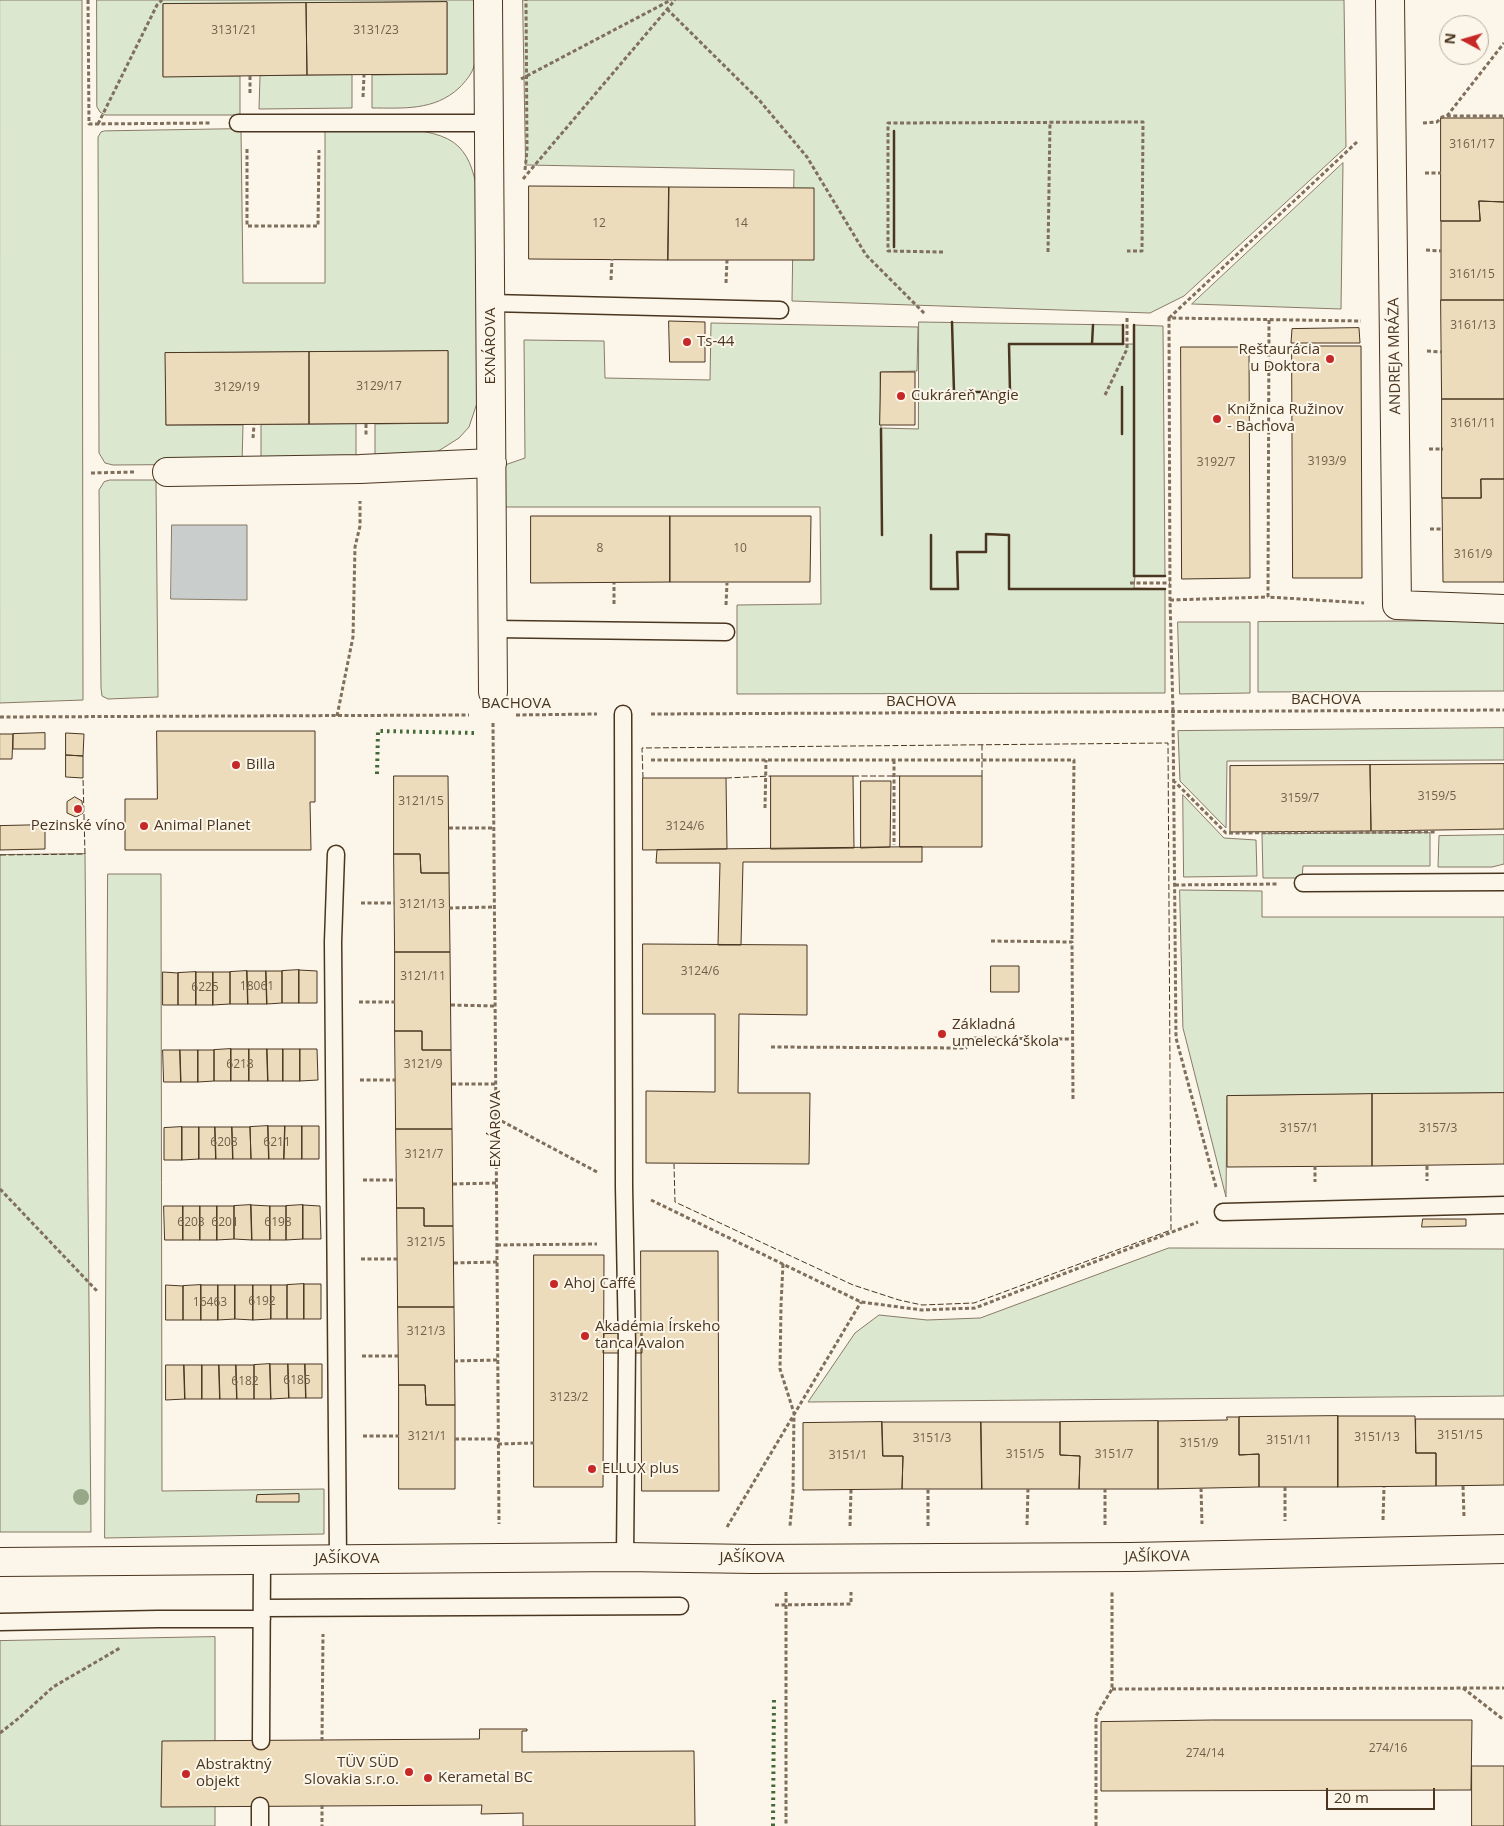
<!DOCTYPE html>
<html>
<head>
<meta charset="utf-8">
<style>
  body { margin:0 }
  #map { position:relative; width:1504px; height:1826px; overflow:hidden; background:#fbf6e9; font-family:"Open Sans",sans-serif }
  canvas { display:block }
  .north { position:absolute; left:1439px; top:15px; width:50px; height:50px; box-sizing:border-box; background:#fbf6e9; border:1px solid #b4a999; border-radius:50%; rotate:276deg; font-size:14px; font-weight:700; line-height:20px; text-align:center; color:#4a3520 }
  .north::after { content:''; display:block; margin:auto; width:18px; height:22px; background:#c62828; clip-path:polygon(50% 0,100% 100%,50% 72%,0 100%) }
  .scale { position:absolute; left:1326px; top:1788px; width:109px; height:22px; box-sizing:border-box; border:2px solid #4a3520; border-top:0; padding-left:6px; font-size:15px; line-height:18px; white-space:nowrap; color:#4a3520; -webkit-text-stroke:4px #fbf6e9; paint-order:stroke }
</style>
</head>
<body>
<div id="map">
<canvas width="1504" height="1826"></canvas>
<div class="north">N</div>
<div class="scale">20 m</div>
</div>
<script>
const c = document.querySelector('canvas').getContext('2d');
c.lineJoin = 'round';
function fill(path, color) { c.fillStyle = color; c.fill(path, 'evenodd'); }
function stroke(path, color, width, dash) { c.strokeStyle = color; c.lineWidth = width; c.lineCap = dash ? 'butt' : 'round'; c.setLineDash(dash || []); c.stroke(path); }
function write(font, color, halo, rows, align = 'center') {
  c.font = font + ' "Open Sans",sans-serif'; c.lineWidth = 4; c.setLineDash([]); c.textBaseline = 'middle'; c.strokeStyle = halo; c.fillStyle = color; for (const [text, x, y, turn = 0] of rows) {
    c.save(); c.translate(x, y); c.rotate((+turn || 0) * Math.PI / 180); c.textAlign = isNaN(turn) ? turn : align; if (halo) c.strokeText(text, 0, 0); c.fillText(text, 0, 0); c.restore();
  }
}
const green = new Path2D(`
  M0,0H82L83,700L0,703Z
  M97,0H477C477,22 479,44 474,66C472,74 465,82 459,88C434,111 403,108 372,108V75L447,74V2L163,4V76H240V115H105L100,112L97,107Z
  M523,0H1344L1346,147L1184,296L1150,313L792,301L794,170L526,165Z
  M352,75V108L259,109L260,76Z
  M241,129L243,283H325V130C360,130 434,121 459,147C471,159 474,176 478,192V400L469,427L459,438L440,450L426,456L375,458V424L448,423V351L166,353V425H243L242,464L113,465L105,463L99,453L98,137L101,132L104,131Z
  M1343,163L1341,309L1192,304Z
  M919,322L1123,325V344H1134V325L1163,326L1165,576H1135L1134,588L1165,589V693L737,694V605L821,604L820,507H502V466L525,458L524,340L604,341L605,378L710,380L711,323L918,327L917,371L880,372L881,428L918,429Z
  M356,424V459H261V425Z
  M110,480H156L158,697L108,699L102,696L101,688L99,490L104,482Z
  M1504,621V691L1258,692V622Z
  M1178,622H1250V693L1180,694Z
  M1504,728V760L1227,761L1226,828L1180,781L1178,731Z
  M1183,795L1224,838L1256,840L1257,876L1184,877Z
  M1430,833V866H1303L1302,878H1263L1262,834Z
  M1504,835V864L1492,867H1438L1439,836Z
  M85,854L91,1532H0V855Z
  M108,874H161L162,1491L324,1489V1534L105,1538Z
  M1180,890L1262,891V917H1504V1093L1227,1096L1226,1197L1183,1028Z
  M1169,1248L1504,1249V1396L808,1402L855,1333L879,1315L927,1320L980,1318Z
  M215,1637V1826H0V1641Z`);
const water = new Path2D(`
  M172,525H247V600L171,599Z`);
const building = new Path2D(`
  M447,2V74L307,75L306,3Z
  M306,3L307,75L163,77V4Z
  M1441,118H1504V202L1479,201L1480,221H1441Z
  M529,186L669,187L668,260L529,259Z
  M669,187L814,188V260H668Z
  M1479,201L1504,202V300H1441V221H1480Z
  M1441,300H1504V399H1442Z
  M669,321L705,322V362H670Z
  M1359,328L1360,343H1291L1292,329Z
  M1292,346H1361L1362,578H1293Z
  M1181,347H1249L1250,578L1182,579Z
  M448,351V423L309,424V352Z
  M309,352V424L166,425L165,353Z
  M881,372H915V425H880Z
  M1442,399H1504V479H1481V498H1442Z
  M1481,479H1504V582H1443L1442,498H1481Z
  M531,516H670V582L531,583Z
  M670,516H811L810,582H670Z
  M157,731H315V802H310L311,850H125V799H157Z
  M45,733V749H13V734Z
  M66,733L84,734L83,756L66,755Z
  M0,734H13L12,759H0Z
  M66,755L83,756V778L66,777Z
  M1504,764V829L1371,831L1370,765Z
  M1370,765L1371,831L1230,832V766Z
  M394,776H448L449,873H421L420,854H394Z
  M771,776H853L854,848L771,849Z
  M900,776H982V847H900Z
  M643,778H726L727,849L643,850Z
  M861,781H891L890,847L861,848Z
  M75,797L82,801L83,813L76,817L67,813V802Z
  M45,825V849L0,850V826Z
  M922,847V862H743L741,945H718L720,863H656L657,850Z
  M394,854H420L421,873H449L450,952H395Z
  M643,944L807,945V1015L739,1014L738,1093H810L809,1164L646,1163V1091L715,1092V1014H643Z
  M395,952H450L451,1050H422V1031H395Z
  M991,966H1019V992H991Z
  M299,970L317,971V1003H299Z
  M299,970V1003H282V971Z
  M247,971H266L267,1004H248Z
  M247,971L248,1004H230V972Z
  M266,971H282V1003L267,1004Z
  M163,972L178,973V1005H163Z
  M196,972H213V1005H196Z
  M196,972V1005H178V973Z
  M213,972H230V1004L213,1005Z
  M395,1031H422V1050H451L452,1129H396Z
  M231,1049H249V1081H231Z
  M231,1049V1081H214V1050Z
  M249,1049H267L268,1081H249Z
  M267,1049H283V1081H268Z
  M283,1049H300V1081H283Z
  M300,1049H317L318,1080L300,1081Z
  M163,1050H180L181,1082H164Z
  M180,1050H198V1082H181Z
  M198,1050H214V1081L198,1082Z
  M1504,1093V1164L1372,1166V1094Z
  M1372,1094V1166L1227,1167V1096Z
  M268,1126H285L284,1159H269Z
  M268,1126L269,1159H251L250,1127Z
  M285,1126H302V1159H284Z
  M302,1126H319V1159H302Z
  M182,1127V1160H164V1128Z
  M182,1127H199V1159L182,1160Z
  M199,1127H215L216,1159H199Z
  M215,1127H232L233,1159H216Z
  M232,1127H250L251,1159H233Z
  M396,1129H452L453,1226H424V1208H397Z
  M251,1205L252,1240L234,1239V1206Z
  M251,1205L270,1206V1240H252Z
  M303,1205L320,1206L321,1239H303Z
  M303,1205V1239L286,1240V1206Z
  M164,1206H183V1240H165Z
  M183,1206H200V1240H183Z
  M200,1206H217V1240H200Z
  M217,1206H234V1239L217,1240Z
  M270,1206H286V1240H270Z
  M397,1208H424V1226H453L454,1307H398Z
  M1423,1219H1466V1226L1422,1227Z
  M641,1251H718L719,1491H642Z
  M534,1255H604L603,1487H534Z
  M304,1284V1319H287V1285Z
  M304,1284H321V1319H304Z
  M166,1285L183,1286V1320H166Z
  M201,1285H218V1320H201Z
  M201,1285V1320H183V1286Z
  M218,1285H235V1319L218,1320Z
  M235,1285H253V1320L235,1319Z
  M253,1285H271V1319L253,1320Z
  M271,1285H287V1319H271Z
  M398,1307H454L455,1405H426L425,1385H399Z
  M642,1333V1353H603L604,1334Z
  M270,1364L271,1399H254V1365Z
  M270,1364H288L289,1398L271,1399Z
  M288,1364H305L306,1398H289Z
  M305,1364H322V1398H306Z
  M166,1365H184L185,1399L166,1400Z
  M184,1365H202V1399H185Z
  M202,1365H219L220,1399H202Z
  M219,1365H236L237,1399H220Z
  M236,1365H254V1399H237Z
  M399,1385H425L426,1405H455V1489H399Z
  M1338,1416H1415L1416,1453H1436V1486L1338,1487Z
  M1338,1416V1487H1259V1454L1239,1455V1417Z
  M1227,1417H1239V1455L1259,1454V1487L1158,1489V1421L1227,1420Z
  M1416,1419H1504V1485L1436,1486V1453H1416Z
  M1158,1421V1489H1079L1080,1456L1060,1455V1422Z
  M882,1422H981L982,1489H902L903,1456H883Z
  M882,1422L883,1456H903L902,1489L803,1490V1423Z
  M981,1422H1060V1455L1080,1456L1079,1489H982Z
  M299,1494V1502H256L257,1495Z
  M1212,1720H1472L1471,1790L1101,1791V1722Z
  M480,1729H527V1731H522V1752L694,1751L695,1826H523V1813L481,1814L482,1805L161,1807L162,1741L479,1739Z
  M1472,1766H1504V1826H1472Z`);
const path = new Path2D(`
  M88,0L89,124L212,123
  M667,9L760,101L807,157L866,255L925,314
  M250,76V95
  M521,79L671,0
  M363,97L364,75
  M1447,116L1504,43
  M1423,123L1437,122L1442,117L1447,116H1504
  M98,124L157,5L162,0
  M247,149V226H318L319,150
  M525,170L527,150L526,0
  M1425,173H1441
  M523,179L675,0
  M1426,250L1441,251
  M943,252L888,251V123L1143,122L1142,251H1127
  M1048,252L1050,123
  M611,280L612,259
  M726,283L727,260
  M1169,318L1358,141
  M1269,320L1268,597L1364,603
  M1427,351L1442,352
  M1105,395L1127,349V318
  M366,424V436
  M253,438L254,425
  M1429,449H1443
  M91,473L135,472
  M1430,529H1443
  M1130,583H1170
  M1170,600L1268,597
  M614,604V583
  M726,605L727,583
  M651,714L1504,710
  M516,715L597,714
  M337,716L353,637L355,547L360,526V501
  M0,717L469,715
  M493,723L499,1524
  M651,760H1074L1072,942
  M894,760V845
  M1173,780L1226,833L1435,832
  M765,808L766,760
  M449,828H494
  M1175,885L1278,884
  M361,903H394
  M449,908L494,907
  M991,941L1072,942L1073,1099
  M359,1002H395
  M451,1005L495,1006
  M771,1047L966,1048L973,1038L1073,1039
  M360,1080H396
  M452,1084H496
  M496,1118L597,1172
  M1315,1166V1182
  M1427,1166V1181
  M363,1180H397
  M453,1184L496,1183
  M1216,1187L1176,1038L1173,712L1170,600L1169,318L1361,321
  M0,1189L97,1291
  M651,1200L861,1302L922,1310L975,1308L1198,1222
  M497,1245L597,1244
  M361,1259H398
  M454,1263L497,1262
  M783,1264L781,1305L780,1369L794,1413L793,1492L790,1526
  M362,1356H398
  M454,1361L498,1360
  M363,1436H399
  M455,1439H499
  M498,1444L534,1443
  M1463,1486L1464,1517
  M1285,1487V1521
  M1201,1488L1202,1524
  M1383,1520L1384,1487
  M1027,1525L1028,1489
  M1105,1525V1489
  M850,1526L851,1490
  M928,1526V1489
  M727,1527L861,1302
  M786,1592V1826
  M775,1605L851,1604V1592
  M1463,1688L1504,1720
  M1112,1689L1504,1688
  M0,1733L19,1718L53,1687L120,1648
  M322,1741L323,1634
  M322,1805V1826
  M1096,1826V1716L1112,1689V1590`);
const service = new Path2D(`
  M238,123H488
  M491,303L780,310
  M493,629L726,632
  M623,714L624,1187L627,1345L625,1557
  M336,854L333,942L338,1560
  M1303,883L1504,882
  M1223,1212L1504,1205
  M262,1608L680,1606
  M0,1622L158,1619H262
  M261,1741L262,1560
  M260,1826V1806`);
const minor = new Path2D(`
  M488,0L493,692
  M1390,0L1397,605L1504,609
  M167,472L360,469L492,463
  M0,1562L625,1557L752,1559L1131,1557L1504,1549`);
const hedge = new Path2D(`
  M377,774L378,731L475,733
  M773,1826L774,1697`);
const fence = new Path2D(`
  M853,776H900
  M982,776V745
  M643,778L642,748L1168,743L1171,1230L974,1303L922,1305L899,1300L853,1285L675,1202L674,1164
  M726,778L771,776
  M0,855L85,854L83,778`);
const wall = new Path2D(`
  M894,131V247
  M952,322L954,392H1010L1009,344H1123V325
  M1134,325V576H1165
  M1092,344L1093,325
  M881,429L882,535
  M1122,434V387
  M931,535V589H958L957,552H986V534L1009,535V589H1165`);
const trees = [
  [81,1497]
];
const markers = [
  [687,342,5,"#c62828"],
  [1330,359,5,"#c62828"],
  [901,396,5,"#c62828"],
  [1217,419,5,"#c62828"],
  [236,765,5,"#c62828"],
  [78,809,5,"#c62828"],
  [144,826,5,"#c62828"],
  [942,1034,5,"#c62828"],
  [554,1284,5,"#c62828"],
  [585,1336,5,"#c62828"],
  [592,1469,5,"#c62828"],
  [409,1772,5,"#c62828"],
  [186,1774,5,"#c62828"],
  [428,1778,5,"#c62828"]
];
const numberNames = [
  ["3131/21",234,31],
  ["3131/23",376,31],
  ["3161/17",1472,145],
  ["12",599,224],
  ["14",741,224],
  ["3161/15",1472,275],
  ["3161/13",1473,326],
  ["3129/17",379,387],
  ["3129/19",237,388],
  ["3161/11",1473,424],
  ["3193/9",1327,462],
  ["3192/7",1216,463],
  ["8",600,549],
  ["10",740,549],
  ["3161/9",1473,555],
  ["3159/5",1437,797],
  ["3159/7",1300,799],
  ["3121/15",421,802],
  ["3124/6",685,827],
  ["3121/13",422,905],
  ["3124/6",700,972],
  ["3121/11",423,977],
  ["18061",257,987],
  ["6225",205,988],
  ["6218",240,1065],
  ["3121/9",423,1065],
  ["3157/1",1299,1129],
  ["3157/3",1438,1129],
  ["6208",224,1143],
  ["6211",277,1143],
  ["3121/7",424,1155],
  ["6203",191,1223],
  ["6201",225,1223],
  ["6198",278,1223],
  ["3121/5",426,1243],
  ["6192",262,1302],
  ["16463",210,1303],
  ["3121/3",426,1332],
  ["6185",297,1381],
  ["6182",245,1382],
  ["3123/2",569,1398],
  ["3151/15",1460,1436],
  ["3121/1",427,1437],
  ["3151/13",1377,1438],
  ["3151/3",932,1439],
  ["3151/11",1289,1441],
  ["3151/9",1199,1444],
  ["3151/5",1025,1455],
  ["3151/7",1114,1455],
  ["3151/1",848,1456],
  ["274/16",1388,1749],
  ["274/14",1205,1754]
];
const poiNames = [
  ["Ts-44",697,342],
  ["Reštaurácia",1320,350,"right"],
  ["u Doktora",1320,367,"right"],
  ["Cukráreň Angie",911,396],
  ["Knižnica Ružinov",1227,410],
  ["- Bachova",1227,427],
  ["Billa",246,765],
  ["Pezinské víno",78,826,"center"],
  ["Animal Planet",154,826],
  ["Základná",952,1025],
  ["umelecká škola",952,1042],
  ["Ahoj Caffé",564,1284],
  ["Akadémia Írskeho",595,1327],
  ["tanca Avalon",595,1344],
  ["ELLUX plus",602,1469],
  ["TÜV SÜD",399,1763,"right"],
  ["Slovakia s.r.o.",399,1780,"right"],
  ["Abstraktný",196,1765],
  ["objekt",196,1782],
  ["Kerametal BC",438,1778]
];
const streetNames = [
  ["EXNÁROVA",491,346,-90],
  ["ANDREJA MRÁZA",1395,356,-91],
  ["BACHOVA",1326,700],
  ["BACHOVA",921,702],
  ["BACHOVA",516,704],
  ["EXNÁROVA",496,1129,-90],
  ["JAŠÍKOVA",1157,1557,-1],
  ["JAŠÍKOVA",752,1558],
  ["JAŠÍKOVA",347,1559]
];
fill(green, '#dce7d0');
stroke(green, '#887966', 1);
fill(water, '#c9cecd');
stroke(water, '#887966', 1);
fill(building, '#ecdcbc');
stroke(building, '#4a3520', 1);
stroke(service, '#4a3520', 19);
stroke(minor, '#4a3520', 30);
stroke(path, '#7f6f5c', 3, [4, 2.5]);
stroke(service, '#fbf6e9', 16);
stroke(minor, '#fbf6e9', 28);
stroke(hedge, '#436837', 4, [2.5, 4]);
stroke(fence, '#4a3520', 1, [6, 2.5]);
stroke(wall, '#4a3520', 2.5);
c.fillStyle = '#96a887';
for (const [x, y] of trees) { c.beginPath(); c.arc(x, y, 8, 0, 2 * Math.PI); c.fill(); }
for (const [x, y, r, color] of markers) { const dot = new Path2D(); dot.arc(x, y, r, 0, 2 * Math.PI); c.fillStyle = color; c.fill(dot); stroke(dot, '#fbf6e9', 2); }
write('12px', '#725f47', null, numberNames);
write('15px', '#4a3520', '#fbf6e9', poiNames, 'left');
write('15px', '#4a3520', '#fbf6e9', streetNames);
</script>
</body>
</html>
